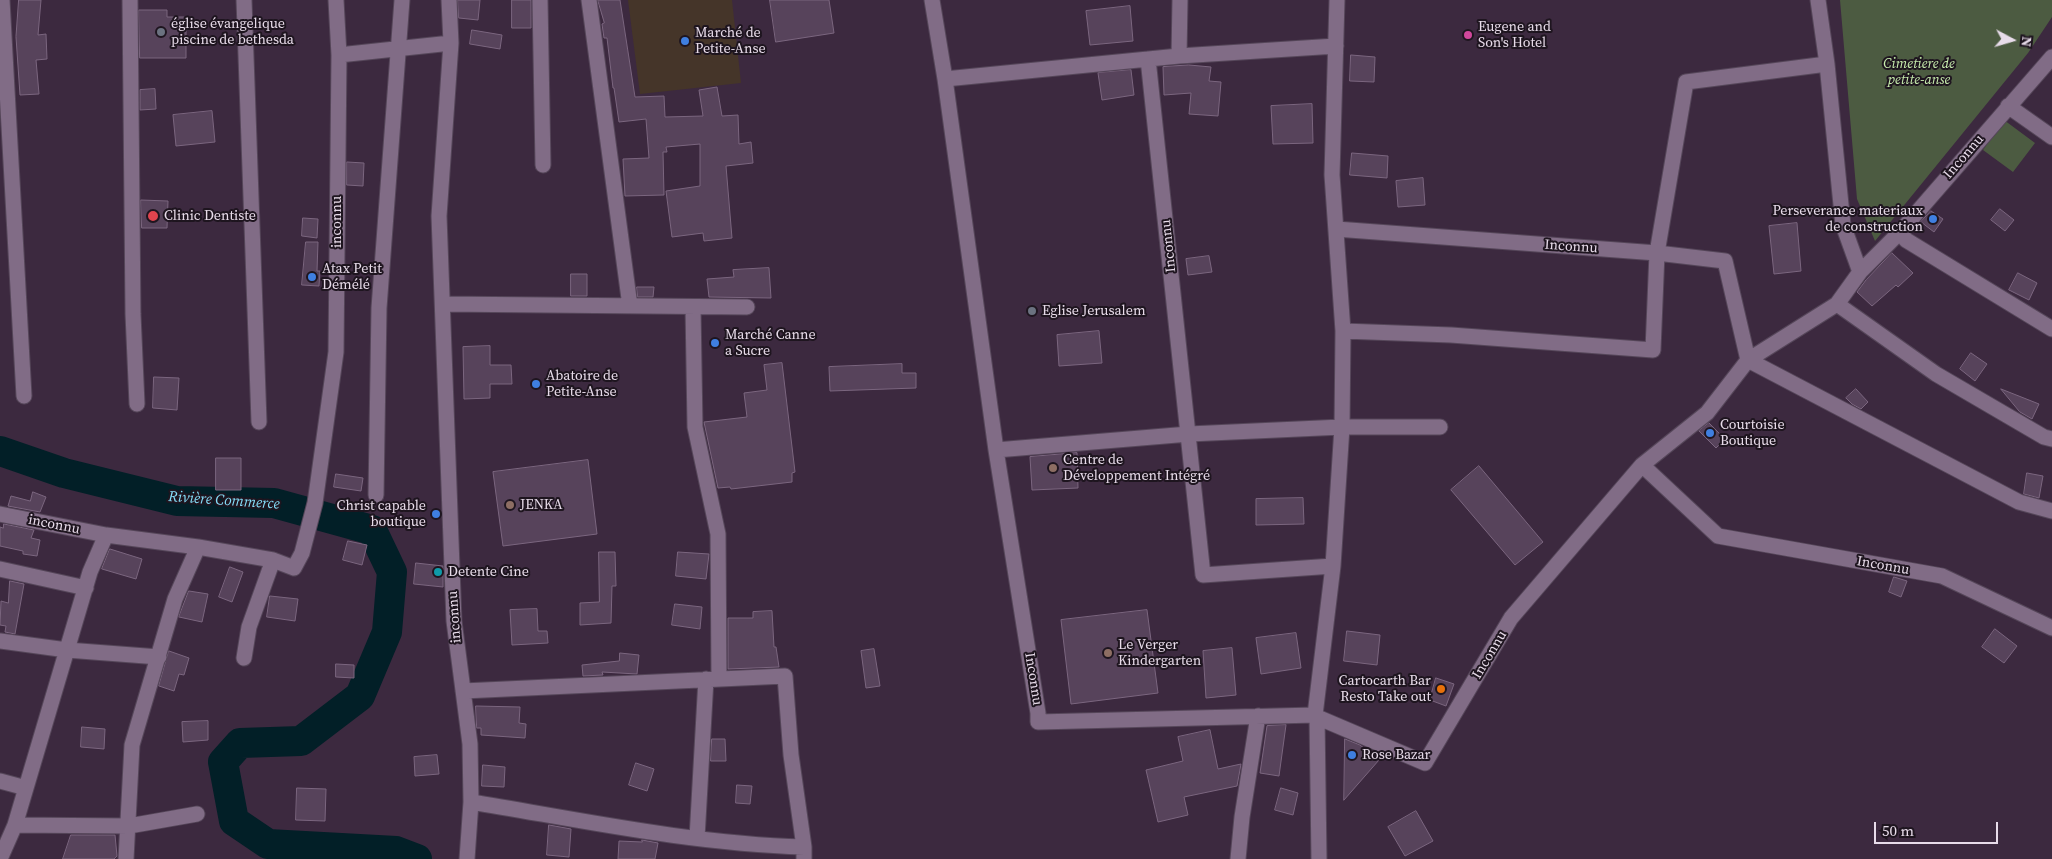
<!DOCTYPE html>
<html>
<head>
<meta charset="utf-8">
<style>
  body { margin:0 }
  #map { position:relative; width:2052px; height:859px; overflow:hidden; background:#3c293f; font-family:"Source Serif 4",serif }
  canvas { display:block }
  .north { position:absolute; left:1987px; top:15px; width:50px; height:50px; -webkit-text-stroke:4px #1e151f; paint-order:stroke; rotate:96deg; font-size:14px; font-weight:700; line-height:20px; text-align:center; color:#e8dcea }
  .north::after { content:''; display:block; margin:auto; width:18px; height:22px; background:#e8dcea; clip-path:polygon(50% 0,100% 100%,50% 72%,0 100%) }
  .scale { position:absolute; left:1874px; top:822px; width:124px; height:22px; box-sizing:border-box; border:2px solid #e8dcea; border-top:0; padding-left:6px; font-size:15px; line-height:18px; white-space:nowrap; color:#e8dcea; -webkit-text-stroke:4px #1e151f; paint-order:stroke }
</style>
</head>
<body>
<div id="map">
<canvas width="2052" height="859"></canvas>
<div class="north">N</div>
<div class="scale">50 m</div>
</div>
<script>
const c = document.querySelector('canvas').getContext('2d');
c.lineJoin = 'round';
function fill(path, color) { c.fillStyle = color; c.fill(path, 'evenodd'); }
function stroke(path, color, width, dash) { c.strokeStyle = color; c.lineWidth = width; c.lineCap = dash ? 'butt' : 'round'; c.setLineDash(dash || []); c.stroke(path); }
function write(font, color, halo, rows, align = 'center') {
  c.font = font + ' "Source Serif 4",serif'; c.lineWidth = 4; c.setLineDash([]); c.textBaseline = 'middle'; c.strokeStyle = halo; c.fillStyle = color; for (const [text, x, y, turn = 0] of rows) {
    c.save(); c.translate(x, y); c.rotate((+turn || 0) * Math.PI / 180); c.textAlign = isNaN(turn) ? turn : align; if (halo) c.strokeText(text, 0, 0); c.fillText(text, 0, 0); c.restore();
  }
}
const commercial = new Path2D(`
  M628,0H732L741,83L640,94Z`);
const green = new Path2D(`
  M1840,0H2052V17L2028,53L1875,241L1857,199Z
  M2004,120L2035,143L2013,172L1983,150Z`);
const river = new Path2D(`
  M0,451L64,473L177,501L274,503L372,530L392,572L387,632L360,696L301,741L240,743L223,762L234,821L268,844L396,851L417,859`);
const building = new Path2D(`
  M19,0H41L38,35L46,34L47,59L36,60L39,94L20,95L16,37Z
  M458,0H480L478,20L459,18Z
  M512,0H531V28H512Z
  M598,0H620L635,97L664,96L665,117L703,116L699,90L717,87L722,116L738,115L739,144L751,142L753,163L726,166L732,238L704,241L703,233L672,237L666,191L700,186V144L666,147L667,152H663L664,195L625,196L623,159L649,158L646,119L619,122L614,88H613L607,38H604L602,24L604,23Z
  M770,0H829L834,33L776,42Z
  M1130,6L1133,41L1090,45L1086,11Z
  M139,10H167V17H186V58H140Z
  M472,30L502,35L500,49L470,44Z
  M1351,55L1375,57L1374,82L1350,81Z
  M1189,65L1211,67L1209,81L1221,82L1218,116L1189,114L1191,93L1164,95L1163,67Z
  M1131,70L1134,95L1102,100L1098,73Z
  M155,89L156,109L140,110V90Z
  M1312,104L1313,143L1273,144L1271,106Z
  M212,111L215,142L176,146L173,115Z
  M1352,153L1388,156L1387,178L1350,175Z
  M347,162L364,163L363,186L347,185Z
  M1423,178L1425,205L1398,207L1396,181Z
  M141,200L168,201L167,228H142Z
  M2000,209L2014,220L2005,231L1991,220Z
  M1931,211L1943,219L1934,232L1921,222Z
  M303,218L318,219L317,238L302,236Z
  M1797,223L1801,271L1774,274L1769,226Z
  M306,242H318L317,271H320L319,286L302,285Z
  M1892,253L1913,273L1898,287L1896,285L1872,306L1857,292L1866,280Z
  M1209,256L1212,272L1188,275L1186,259Z
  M769,268L771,298L709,297L707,279L734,277L733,270Z
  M2018,273L2037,283L2029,300L2009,290Z
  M571,274H587V296H571Z
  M637,287H654L653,297H638Z
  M1099,331L1102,363L1059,366L1057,335Z
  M490,346V365H511L512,384H490V398L464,399L463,347Z
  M1971,353L1987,364L1975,381L1960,369Z
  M782,363L795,472L792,473V482L731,489L730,487L718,488L704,422L747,417L744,393L767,390L764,365Z
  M902,364V373H916V388L830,391L829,367Z
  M154,377L179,378L177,410L153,408Z
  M1856,389L1868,402L1861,409L1852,404L1846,398Z
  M2001,389L2039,404L2032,419L2020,412Z
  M1709,423L1725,439L1716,448L1699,431Z
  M1077,453L1078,488L1032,490L1030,457Z
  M216,458H241V490H216Z
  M588,460L597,534L503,546L493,472Z
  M1479,466L1543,542L1515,565L1451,490Z
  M2027,473L2043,476L2039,498L2024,494Z
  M336,474L363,478L361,491L334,487Z
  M33,492L46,497L40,512L8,506L11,496L30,501Z
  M1303,498L1304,524L1256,525V499Z
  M4,524L34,530L31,538L40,540L37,556L23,554V551L0,546V527L3,528Z
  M348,541L367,545L362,565L343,560Z
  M110,549L142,559L136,579L102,569Z
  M599,552H615L616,586H612L611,623L580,625V603L599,602Z
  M678,552L709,554L706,579L676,576Z
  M416,563L443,566V587L414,584Z
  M230,567L243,572L232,602L219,597Z
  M1894,577L1907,581L1901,597L1889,592Z
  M10,581L24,584L15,634L5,632L6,626L0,625L1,601L8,603Z
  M189,591L208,594L202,622L179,617Z
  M270,596L298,599L295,621L267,617Z
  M675,604L702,607L700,629L672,625Z
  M537,609L538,631H547L548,643L512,645L510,610Z
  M1147,610L1158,693L1071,704L1061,620Z
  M772,611L774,647H776L779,667L728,669V618H753V612Z
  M1995,629L2017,646L2004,663L1982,647Z
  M1347,631L1380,635L1377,665L1344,661Z
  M1296,633L1301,668L1261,674L1256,638Z
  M1232,648L1236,695L1206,698L1203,651Z
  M874,649L880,686L866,688L861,651Z
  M169,651L189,658L184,675L179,674L174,691L159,686Z
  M620,653L639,655L637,674L602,672L603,675L583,676L582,665L619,661Z
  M336,664L354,665V678L336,677Z
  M1436,678L1454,684L1446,706L1430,700Z
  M476,706L520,707L519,723L526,724L525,738L481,735V728H477Z
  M208,721V740L183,742L182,722Z
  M1286,725L1279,776L1260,773L1267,726Z
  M82,727L105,729L104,749L81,747Z
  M1210,730L1218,769L1241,764L1237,786L1184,797L1188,815L1158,822L1146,770L1183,761L1178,737Z
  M712,739H725L726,761H711Z
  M1345,739L1360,745L1379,760L1344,800Z
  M437,755L439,774L415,776L414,757Z
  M636,763L654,769L647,791L629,785Z
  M483,765L505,767L504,787L482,786Z
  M737,785L752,786L750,804L736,803Z
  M297,788L326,789L325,821L296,820Z
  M1281,788L1298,793L1293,815L1275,810Z
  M1416,811L1433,841L1405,856L1388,827Z
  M549,825L571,829L569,857L547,855Z
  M71,835H115L117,856L114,859H63Z
  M642,840L658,843L655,859H618L619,841L642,842Z`);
const minor = new Path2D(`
  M2,0L24,396
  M130,0L133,314L137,404
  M244,0L259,422
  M449,0L451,43L439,216L454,621L470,744L471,802L467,859
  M540,0L543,165
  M589,0L630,306
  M932,0L945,79L996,450L1038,713V722L1315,715L1317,717
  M1818,0L1827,64L1843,225L1860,272
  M339,55L451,43
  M1179,56L1180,0
  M1148,59L1203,575L1333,566
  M945,79L1179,56L1336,46
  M2008,106L2052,137
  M1336,229L1657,253L1725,261L1748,360L2019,502L2052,511
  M1900,232L1906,240L2052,329
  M443,304L747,307
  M1837,304L1936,374L2044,437L2052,439
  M693,307L695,427L718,534L719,679
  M1343,331L1451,335L1653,350L1657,253L1686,82L1827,64
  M996,450L1189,434L1342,427H1440
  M1642,465L1718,536L1942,576L2052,628
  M376,495L379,308L402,0
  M0,514L106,535L198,547L273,560
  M0,569L86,588
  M0,641L67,650L159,657
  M244,658L249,627L273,560L294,568L302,553L315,503L336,352L339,55L336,0
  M463,691L785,676L791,755L804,847V859
  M1315,715L1333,566L1342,427L1343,331L1332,175L1337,0
  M0,781L26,788
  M471,802C581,820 692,844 804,847
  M15,825L129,826L197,814
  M697,838L706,679
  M0,859L15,825L90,572L106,535
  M126,859L132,745L175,599L198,547
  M1238,859L1242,817L1258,716
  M1319,859L1317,717L1425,763L1511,618L1642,465L1707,413L1748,360L1837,304L1860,272L1900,232L2052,57`);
const markers = [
  [161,32,5,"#6b7280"],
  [1468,35,5,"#d1479c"],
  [685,41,5,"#3f7fe0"],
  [153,216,6,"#e0444e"],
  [1933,219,5,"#3f7fe0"],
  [312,277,5,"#3f7fe0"],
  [1032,311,5,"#6b7280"],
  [715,343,5,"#3f7fe0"],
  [536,384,5,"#3f7fe0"],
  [1710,433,5,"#3f7fe0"],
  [1053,468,5,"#8d6e63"],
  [510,505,5,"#8d6e63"],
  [436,514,5,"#3f7fe0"],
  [438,572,5,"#0f9aa8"],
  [1108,653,5,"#8d6e63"],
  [1441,689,5,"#e8710a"],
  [1352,755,5,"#3f7fe0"]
];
const poiNames = [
  ["église évangelique",171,24],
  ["piscine de bethesda",171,40],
  ["Eugene and",1478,27],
  ["Son's Hotel",1478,43],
  ["Marché de",695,33],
  ["Petite-Anse",695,49],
  ["Perseverance materiaux",1923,211,"right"],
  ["de construction",1923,227,"right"],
  ["Clinic Dentiste",164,216],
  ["Atax Petit",322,269],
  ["Démélé",322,285],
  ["Eglise Jerusalem",1042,311],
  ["Marché Canne",725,335],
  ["a Sucre",725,351],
  ["Abatoire de",546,376],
  ["Petite-Anse",546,392],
  ["Courtoisie",1720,425],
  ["Boutique",1720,441],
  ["Centre de",1063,460],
  ["Développement Intégré",1063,476],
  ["JENKA",520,505],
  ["Christ capable",426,506,"right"],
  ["boutique",426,522,"right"],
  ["Detente Cine",448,572],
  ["Le Verger",1118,645],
  ["Kindergarten",1118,661],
  ["Cartocarth Bar",1431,681,"right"],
  ["Resto Take out",1431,697,"right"],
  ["Rose Bazar",1362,755]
];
const parkNames = [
  ["Cimetiere de",1919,64],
  ["petite-anse",1919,80]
];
const streetNames = [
  ["Inconnu",1964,157,-49],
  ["inconnu",337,222,-90],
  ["Inconnu",1169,246,-96],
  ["Inconnu",1571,247,4],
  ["inconnu",54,525,11],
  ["Inconnu",1883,566,10],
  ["inconnu",455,617,-94],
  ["Inconnu",1490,655,-59],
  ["Inconnu",1033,679,81]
];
const waterNames = [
  ["Rivière Commerce",224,501,4]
];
fill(commercial, '#453529');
fill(green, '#4c5b41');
stroke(river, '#021f27', 30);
fill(building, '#57435b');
stroke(building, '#7b667f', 1);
stroke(minor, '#554659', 17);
stroke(minor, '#816c86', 15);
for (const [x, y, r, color] of markers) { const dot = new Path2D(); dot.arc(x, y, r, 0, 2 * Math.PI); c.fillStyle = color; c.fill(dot); stroke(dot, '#1e151f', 2); }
write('14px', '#e8dcea', '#1e151f', poiNames, 'left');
write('italic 14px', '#c9efaf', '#1e151f', parkNames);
write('14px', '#e8dcea', '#1e151f', streetNames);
write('italic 15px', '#86dffa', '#1e151f', waterNames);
</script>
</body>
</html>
